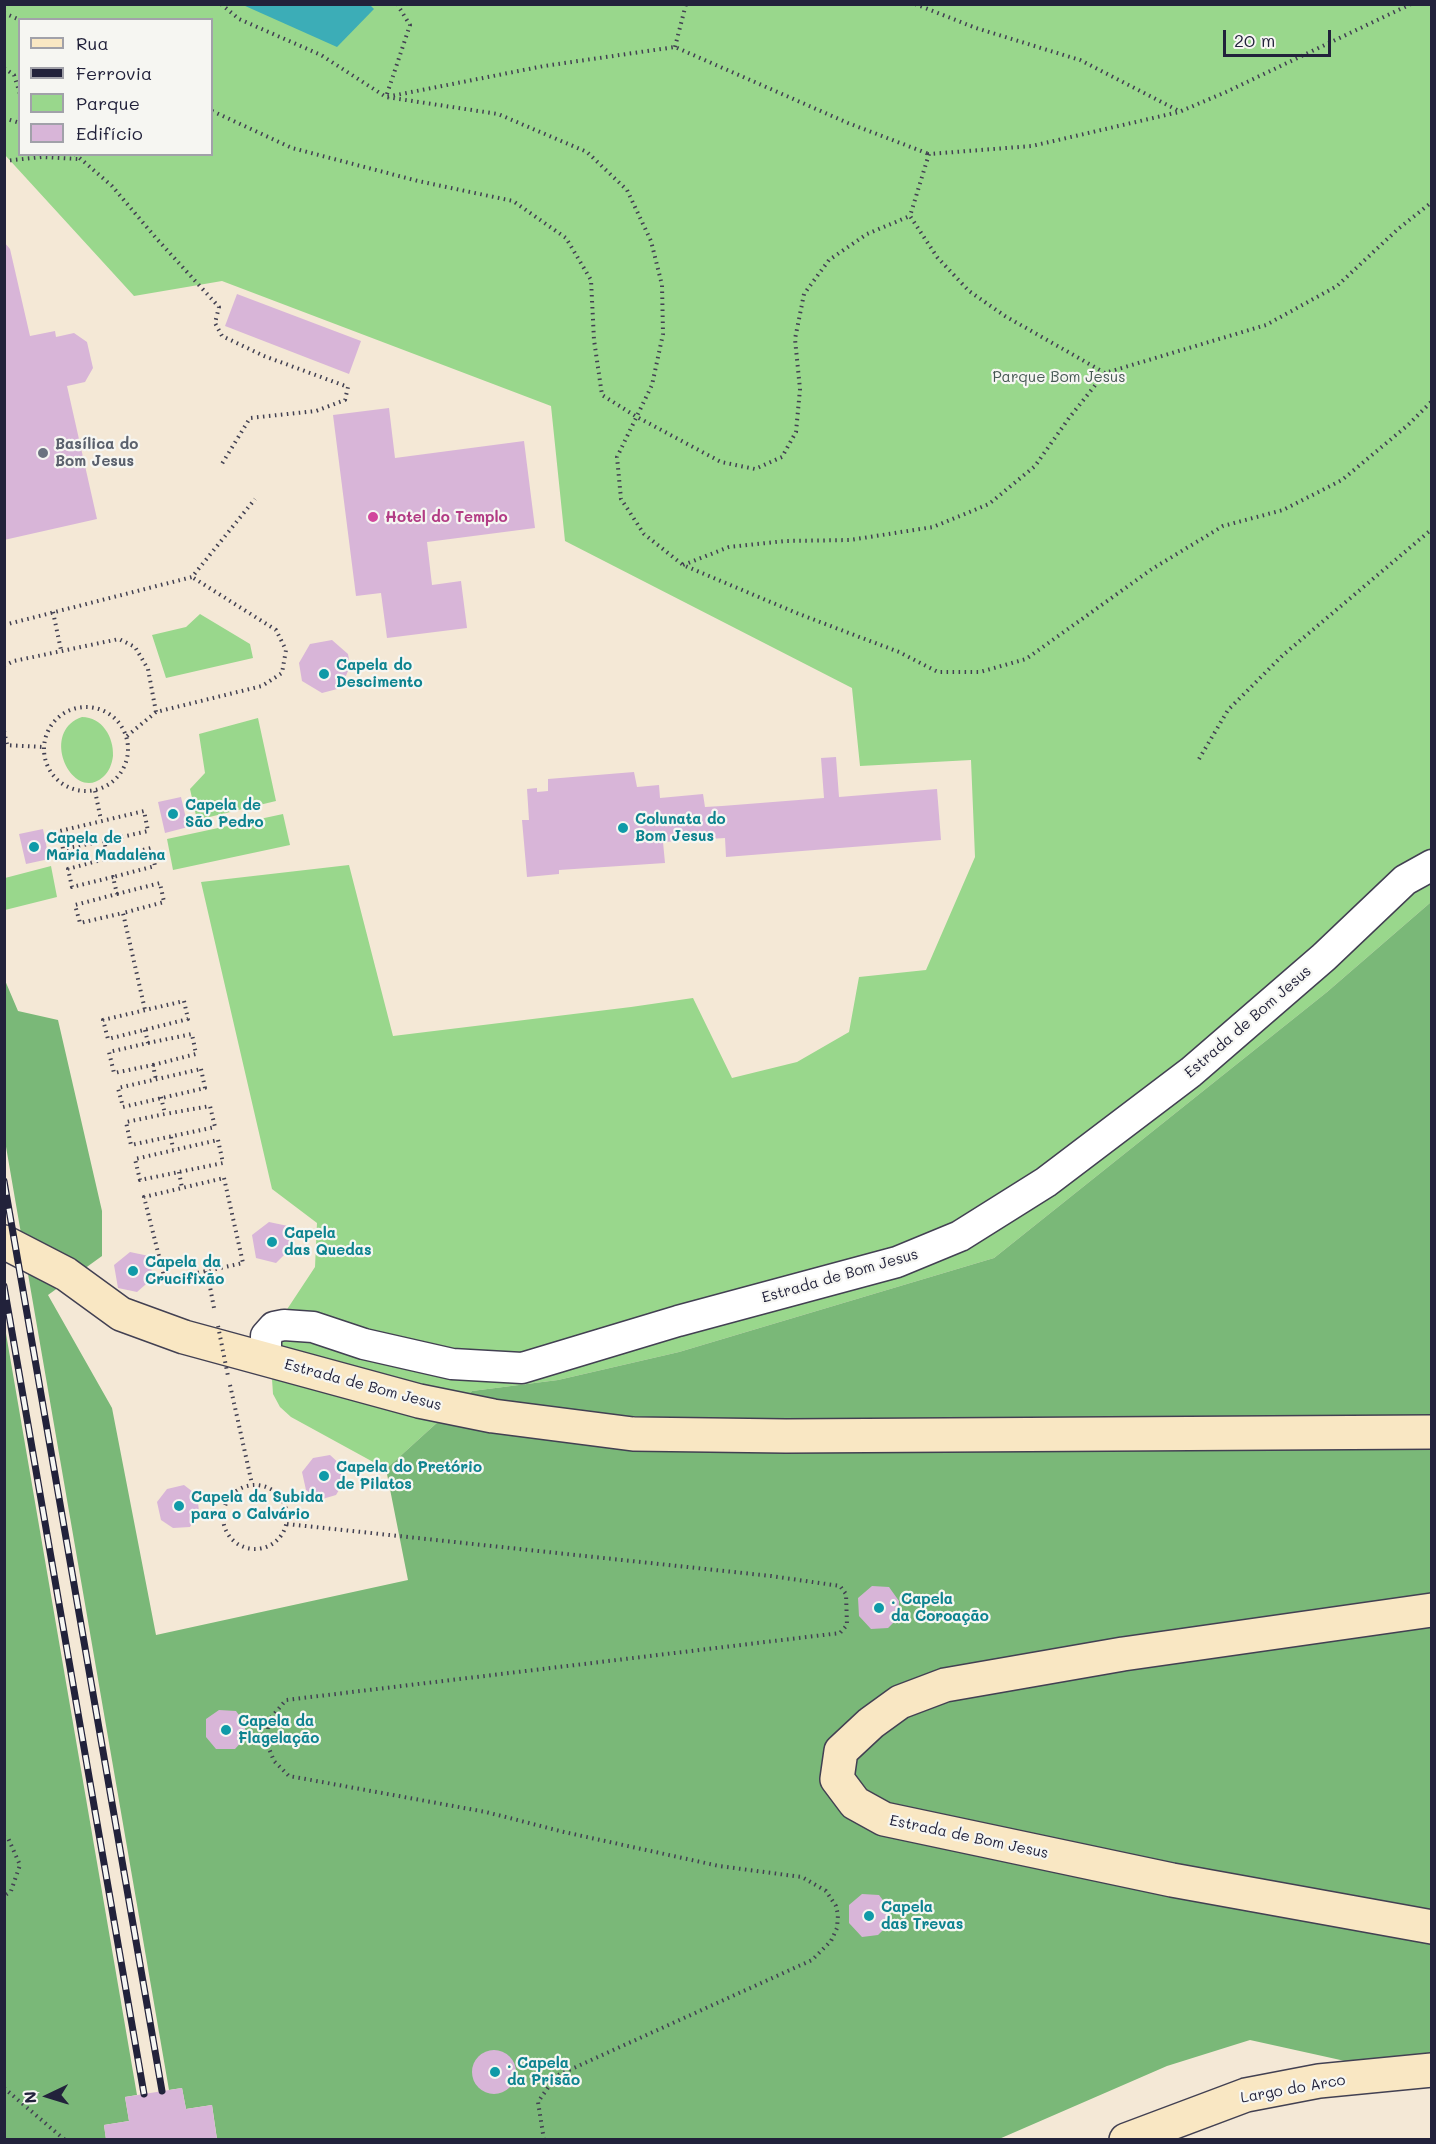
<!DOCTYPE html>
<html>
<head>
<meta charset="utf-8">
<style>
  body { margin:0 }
  #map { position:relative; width:1436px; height:2144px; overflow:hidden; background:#f4e8d6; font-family:Mali,sans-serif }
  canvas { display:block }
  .frame { position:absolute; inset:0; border:6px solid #22223b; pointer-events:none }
  .legend { position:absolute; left:18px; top:18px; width:195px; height:138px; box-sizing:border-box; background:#f6f6f2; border:2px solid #a1a1a9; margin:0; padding:8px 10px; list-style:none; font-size:18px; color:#22223b }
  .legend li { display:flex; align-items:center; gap:12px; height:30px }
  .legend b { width:30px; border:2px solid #a1a1a9 }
  .north { position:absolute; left:18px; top:2066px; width:60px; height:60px; -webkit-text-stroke:4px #f6f6f2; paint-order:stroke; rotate:266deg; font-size:16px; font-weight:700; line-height:24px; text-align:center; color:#22223b }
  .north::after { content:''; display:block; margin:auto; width:21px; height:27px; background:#22223b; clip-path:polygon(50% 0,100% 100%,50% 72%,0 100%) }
  .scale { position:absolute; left:1223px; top:30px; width:108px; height:27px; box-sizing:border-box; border:3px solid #22223b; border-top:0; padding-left:8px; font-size:18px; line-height:21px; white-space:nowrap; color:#22223b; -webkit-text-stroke:4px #f6f6f2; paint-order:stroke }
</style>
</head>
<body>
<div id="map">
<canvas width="1436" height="2144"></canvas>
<div class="frame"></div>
<ul class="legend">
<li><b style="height:8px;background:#f9e7c3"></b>Rua</li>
<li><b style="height:8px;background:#22223b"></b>Ferrovia</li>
<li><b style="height:16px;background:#99d78c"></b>Parque</li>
<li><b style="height:16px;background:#d8b5d8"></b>Edifício</li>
</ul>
<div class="north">N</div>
<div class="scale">20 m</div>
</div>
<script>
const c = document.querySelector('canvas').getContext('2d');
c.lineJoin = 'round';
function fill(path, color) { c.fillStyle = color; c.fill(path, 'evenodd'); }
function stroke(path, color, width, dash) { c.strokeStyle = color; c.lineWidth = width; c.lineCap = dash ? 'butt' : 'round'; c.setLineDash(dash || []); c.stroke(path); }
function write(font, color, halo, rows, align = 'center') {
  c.font = font + ' Mali,sans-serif'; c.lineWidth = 4.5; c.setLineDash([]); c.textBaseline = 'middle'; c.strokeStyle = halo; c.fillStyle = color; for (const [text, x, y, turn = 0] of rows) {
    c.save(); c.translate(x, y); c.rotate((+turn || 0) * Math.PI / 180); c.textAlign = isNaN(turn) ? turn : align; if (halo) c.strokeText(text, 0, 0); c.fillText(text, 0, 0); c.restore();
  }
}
const green = new Path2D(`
  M5,5H1431V902L1327,992L994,1258L679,1352L558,1380L472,1391L386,1469L291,1417L280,1407L273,1394L272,1379L280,1320L315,1267L317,1223L272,1189L201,882L349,865L393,1036L631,1007L693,998L732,1078L797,1062L849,1032L859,977L926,970L975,857L971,760L860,766L852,688L565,541L551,406L222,281L134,296L5,155ZM20,20H212V154H20Z
  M200,614L250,644L253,658L166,678L152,635L186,627Z
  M82,717C102,717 114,737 113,756C112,764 109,772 103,777C73,804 38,732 82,717Z
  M258,718L276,801L197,820L190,789L205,773L199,734Z
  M283,814L290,845L173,870L167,839Z
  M51,866L57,897L5,910V878Z`);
const forest = new Path2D(`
  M1431,902V2080L1250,2040L1167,2066L999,2139H217L212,2105L186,2109L182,2088L169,2090L5,1141L4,978L18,1011L58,1020L102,1211V1256L48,1295L112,1408L156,1635L408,1580L386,1469L472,1391L558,1380L679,1352L994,1258L1327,992Z
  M4,1322L137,2095L125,2097L129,2121L104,2125L106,2139H5Z`);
const water = new Path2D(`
  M370,5L374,9L337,47L243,5Z`);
const building = new Path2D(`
  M4,242L10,249L30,336L55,331L56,337L74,333L87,342L93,368L85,382L67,386L97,519L4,540Z
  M237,294L361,341L349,374L225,326Z
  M389,408L395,458L524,441L535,528L427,542L432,585L461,581L467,628L387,638L381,593L356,596L333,415Z
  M332,640L348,654L350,666L341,688L322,693L302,681L299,663L310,644Z
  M836,757L839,797L937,789L941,840L726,857L725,838L663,842L665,863L559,870V874L527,877L522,820H529L527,789L537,788V792L548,791V779L634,772L637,787L659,785L660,798L703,794L705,807L722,806L824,798L821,758Z
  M181,797L188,827L165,833L158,802Z
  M43,829L49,859L26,864L19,834Z
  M269,1222L288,1226L291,1248L276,1263L256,1258L252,1235Z
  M130,1252L149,1256L153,1278L137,1292L118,1288L114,1265Z
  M330,1455L341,1465L345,1480L336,1495L319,1500L306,1490L302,1472L313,1458Z
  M184,1485L197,1495L199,1511L190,1527L173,1528L161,1520L157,1502L167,1489Z
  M872,1586L889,1587L899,1601L898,1618L888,1628L871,1629L859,1616L858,1598Z
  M219,1710L236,1711L245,1723V1738L235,1749H216L206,1737V1719Z
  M862,1894L879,1895L889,1908L888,1925L878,1935L862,1937L849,1923V1905Z
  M472 2072a22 22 0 1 1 44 0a22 22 0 1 1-44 0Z
  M182,2088L186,2109L212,2105L217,2140H106L104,2125L129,2121L125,2097Z`);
const path = new Path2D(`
  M221,4L239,19L321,55L386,97L544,66L675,47L848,123L929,154
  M397,4L410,25L386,97L498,114L587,152L627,190L651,241L662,285L663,334L652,385L617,457L621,499L644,534L683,565L799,614L899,652L938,672H980L1026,659L1152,569L1223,526L1283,510L1342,480L1408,425L1432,401
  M915,4L976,28L1080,60L1179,111
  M1411,4L1226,92L1179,112L1032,146L929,154L910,216L937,257L969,291L1005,316L1105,373L1266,325L1337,286L1398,229L1432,202
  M4,13L20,20
  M675,47L686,4
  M4,68L14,75L20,94
  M212,111L292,148L418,181L513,201L566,238L591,280L594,340L602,395L637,417L721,462L755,469L782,457L796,432L800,389L795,339L804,294L829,260L867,234L910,216
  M4,118L20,123
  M75,154L112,186L156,238L219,307L215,323L222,336L264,356L348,387L345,400L316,411L250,418L220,467
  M4,161L42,157L78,159
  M683,565L729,547L785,541L850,540L933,527L989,504L1035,466L1069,418L1105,373
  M53,612L61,650
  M4,625L192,577L255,499
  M4,666L14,661L119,639L135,647L148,669L156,712
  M44 749a42 42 0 1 1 84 0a42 42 0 1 1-84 0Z
  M4,731L7,744
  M127,736L156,712L262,686L282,673L286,650L276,630L192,577
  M4,745L43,747
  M1199,759L1228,710L1283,655L1432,529
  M95,791L101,820
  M104,841L148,831L144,811L60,831L63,849L104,841L108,858L68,869L72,887L113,877L117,894L75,905L80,923L123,913L145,1010
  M108,858L151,848L155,866L113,877
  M117,894L160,883L164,902L123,913
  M184,1001L188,1019L108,1039L103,1020Z
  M145,1030L148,1043L109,1052L114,1073L153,1065L156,1080
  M148,1043L192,1034L196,1054L153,1065
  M201,1069L205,1088L123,1107L118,1088Z
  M161,1097L165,1114L126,1122L131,1145L215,1127L210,1106L165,1114
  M171,1137L173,1149
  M218,1140L223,1163L140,1180L135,1159Z
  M179,1172L182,1188
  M224,1178L243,1263L165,1280L144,1197Z
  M207,1271L214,1308
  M230,1385L252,1484
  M223 1517a32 32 0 1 1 64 0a32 32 0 1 1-64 0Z
  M287,1524L771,1576L840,1586L846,1594L847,1625L840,1633L286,1700L269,1720L266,1741L274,1761L289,1776L486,1812L564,1832L719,1866L802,1877L826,1891L836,1906L838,1915L837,1928L831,1941L812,1960L556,2076L538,2102L544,2140
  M4,1836L8,1838L20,1865L11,1891L4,1896
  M4,2088L65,2140`);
const street = new Path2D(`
  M266,1359V1336L274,1327L284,1325L313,1327L364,1344L452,1364L522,1368L678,1321L897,1262L960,1236L1046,1182L1191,1072L1324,957L1405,880L1432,865`);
const secondary = new Path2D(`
  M4,1242L66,1274L121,1314L184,1337L419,1401L493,1416L633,1434L786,1436L1432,1432
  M1432,1610L1123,1654L945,1685L900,1702L871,1723L841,1751L837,1779L855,1803L884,1819L1172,1880L1432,1927
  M1126,2140L1246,2095L1319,2081L1432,2070`);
const rail = new Path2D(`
  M4,1181L162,2091
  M4,1286L144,2094`);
const pathBridge = new Path2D(`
  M218,1326L228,1376`);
const markers = [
  [43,453,6,"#6b7280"],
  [373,517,6,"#d1479c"],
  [324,674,6,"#0f9aa8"],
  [173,814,6,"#0f9aa8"],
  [623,828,6,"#0f9aa8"],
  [34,847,6,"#0f9aa8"],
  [272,1242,6,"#0f9aa8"],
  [133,1271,6,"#0f9aa8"],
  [324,1476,6,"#0f9aa8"],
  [179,1506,6,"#0f9aa8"],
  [879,1608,6,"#0f9aa8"],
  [226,1730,6,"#0f9aa8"],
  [869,1916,6,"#0f9aa8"],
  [495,2072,6,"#0f9aa8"]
];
const parkNames = [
  ["Parque Bom Jesus",1059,377]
];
const worshipNames = [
  ["Basílica do",55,444],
  ["Bom Jesus",55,461]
];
const hotelNames = [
  ["Hotel do Templo",385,517]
];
const cultureNames = [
  ["Capela do",336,665],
  ["Descimento",336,682],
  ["Capela de",185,805],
  ["São Pedro",185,822],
  ["Colunata do",635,819],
  ["Bom Jesus",635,836],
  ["Capela de",46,838],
  ["Maria Madalena",46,855],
  ["Capela",284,1233],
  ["das Quedas",284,1250],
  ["Capela da",145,1262],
  ["Crucifixão",145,1279],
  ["Capela do Pretório",336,1467],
  ["de Pilatos",336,1484],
  ["Capela da Subida",191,1497],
  ["para o Calvário",191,1514],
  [". Capela",891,1599],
  ["da Coroação",891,1616],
  ["Capela da",238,1721],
  ["Flagelação",238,1738],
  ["Capela",881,1907],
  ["das Trevas",881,1924],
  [". Capela",507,2063],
  ["da Prisão",507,2080]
];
const streetNames = [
  ["Estrada de Bom Jesus",1248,1022,-41],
  ["Estrada de Bom Jesus",840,1276,-16],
  ["Estrada de Bom Jesus",363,1385,15],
  ["Estrada de Bom Jesus",969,1837,12],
  ["Largo do Arco",1293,2089,-10]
];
fill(green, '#99d78c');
fill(forest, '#7ab878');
fill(water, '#3cadb7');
fill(building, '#d8b5d8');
stroke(street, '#424052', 33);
stroke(secondary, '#424052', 36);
stroke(path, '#424052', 4, [1.5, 4.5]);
stroke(street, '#fff', 30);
stroke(secondary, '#f9e7c3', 33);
stroke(rail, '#22223b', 7);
stroke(rail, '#f6f6f2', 4.5, [14]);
stroke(pathBridge, '#424052', 4, [1.5, 4.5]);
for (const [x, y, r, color] of markers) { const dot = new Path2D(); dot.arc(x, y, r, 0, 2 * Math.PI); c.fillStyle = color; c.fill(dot); stroke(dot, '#f6f6f2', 2); }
write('15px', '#465853', '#f6f6f2', parkNames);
write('bold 15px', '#5b616d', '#f6f6f2', worshipNames, 'left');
write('bold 15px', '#b23c85', '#f6f6f2', hotelNames, 'left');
write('bold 15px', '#0d838f', '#f6f6f2', cultureNames, 'left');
write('15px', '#22223b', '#f6f6f2', streetNames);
</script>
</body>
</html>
